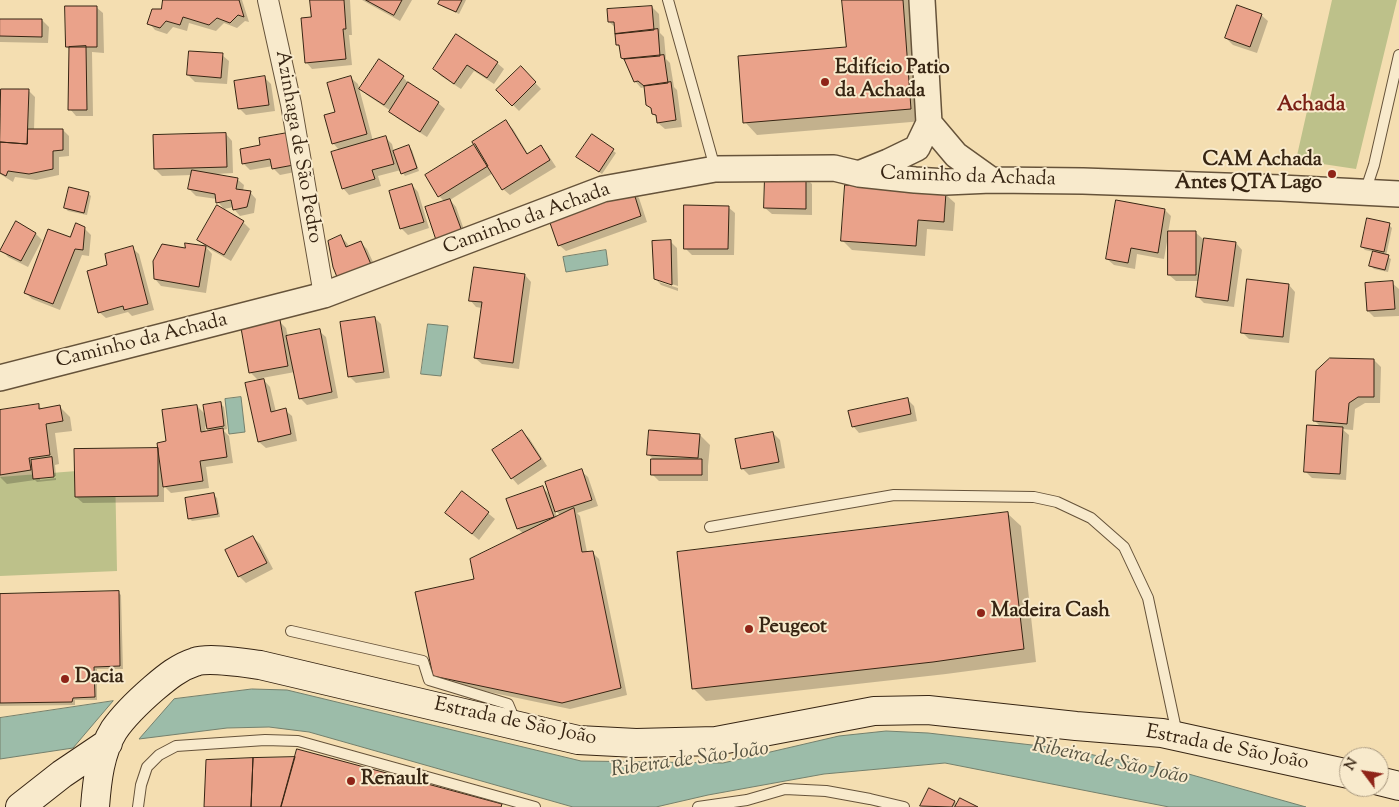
<!DOCTYPE html>
<html>
<head>
<meta charset="utf-8">
<style>
  body { margin:0 }
  #map { position:relative; width:1399px; height:807px; overflow:hidden; background:#f4deb1; font-family:"Sorts Mill Goudy",serif }
  canvas { display:block }
  .north { position:absolute; left:1339px; top:747px; width:50px; height:50px; box-sizing:border-box; background:#f8eacc; border:1px solid #ab9b82; border-radius:50%; rotate:301deg; font-size:14px; font-weight:700; line-height:20px; text-align:center; color:#372513 }
  .north::after { content:''; display:block; margin:auto; width:18px; height:22px; background:#8f2418; clip-path:polygon(50% 0,100% 100%,50% 72%,0 100%) }
</style>
</head>
<body>
<div id="map">
<canvas width="1399" height="807"></canvas>
<div class="north">N</div>
</div>
<script>
const c = document.querySelector('canvas').getContext('2d');
c.lineJoin = 'round';
function fill(path, color) { c.fillStyle = color; c.fill(path, 'evenodd'); }
function stroke(path, color, width, dash) { c.strokeStyle = color; c.lineWidth = width; c.lineCap = dash ? 'butt' : 'round'; c.setLineDash(dash || []); c.stroke(path); }
function write(font, color, halo, rows, align = 'center') {
  c.font = font + ' "Sorts Mill Goudy",serif'; c.lineWidth = 4; c.setLineDash([]); c.textBaseline = 'middle'; c.strokeStyle = halo; c.fillStyle = color; for (const [text, x, y, turn = 0] of rows) {
    c.save(); c.translate(x, y); c.rotate((+turn || 0) * Math.PI / 180); c.textAlign = isNaN(turn) ? turn : align; if (halo) c.strokeText(text, 0, 0); c.fillText(text, 0, 0); c.restore();
  }
}
const green = new Path2D(`
  M1332,0H1397L1356,169L1296,160Z
  M115,468L117,571L0,576V477Z`);
const water = new Path2D(`
  M606,250L608,265L566,272L563,257Z
  M428,324L448,326L441,376L421,374Z
  M241,397L245,432L229,434L225,399Z
  M252,689L287,690L581,761L723,763L839,736L886,731L928,733L1058,748L1185,773L1306,807H1169L945,763L824,774L708,795L656,807H573L309,732L269,727L227,728L139,739L174,699Z
  M113,701L73,748L0,759V718Z`);
const shadow = new Path2D(`
  M164,0H242L249,22L245,21L237,28L224,23L216,31L189,23L187,31L173,27L167,34L155,30L149,23L162,10Z
  M311,0H350L352,35H349L352,65L312,69L306,62L313,19Z
  M362,0H412L400,21Z
  M442,0H466L459,14L443,7L440,4Z
  M843,0H914L923,121L757,135L745,122L847,48Z
  M96,7L103,13L104,53L92,52L93,116H76L70,109V50L67,47Z
  M652,7L659,14L660,33L664,37L666,59L670,63L674,87L677,90L682,127L665,129L658,123L657,118L653,113L645,87L641,88L635,81L626,62L622,57L621,48L617,45L616,28L609,22Z
  M1261,15L1268,21L1257,53L1233,45L1226,38Z
  M0,20H42L49,27L48,43L0,42Z
  M457,36L497,63L504,69L494,84L474,71L461,89L441,76L434,69Z
  M222,55L229,61L227,84L195,82L188,75Z
  M521,68L541,89L519,111L498,90Z
  M403,77L409,84L438,103L445,109L427,137L397,118L391,111L367,95L360,88Z
  M265,78L271,84L275,111L246,115L239,108Z
  M351,78L358,84L373,141L386,138L392,144L394,152L409,147L412,150L419,171L405,176L401,170L378,176L381,186L349,195L343,188L340,151L333,143L336,113Z
  M28,90L35,97L34,130H63L69,136V156L59,157V175L36,180L15,177L13,182L0,174V113L3,114Z
  M506,122L513,129L528,154L541,147L547,153L556,167L510,195L503,189L493,173L450,200L456,207L468,241L445,249V202L439,196L476,145Z
  M226,134L232,141L233,173L216,174L215,175L237,179L244,185L243,191L250,192L256,199L254,213L240,216L234,209V207L224,209L218,202L217,199L196,196L189,189L192,175L162,176L155,169Z
  M593,135L616,153L602,174L581,159Z
  M262,146L305,170L280,175L273,168V166L250,170L243,163Z
  M806,178L812,184V215L772,214L765,208Z
  M412,185L418,192L429,228L408,235L401,228Z
  M633,192L639,198L647,222L566,251L559,245Z
  M88,193L91,196L87,215L68,211L65,208Z
  M945,194L955,203L953,231L927,229L925,256L852,250L842,240Z
  M217,207L243,222L250,229L231,261L206,247L198,239Z
  M728,207L735,213L734,255H692L685,248Z
  M1165,210L1171,216L1168,233H1196L1203,239V246L1236,243L1242,250L1234,307L1204,303L1197,296L1199,281H1176L1169,275V236H1168L1164,259L1137,254L1135,269L1114,265L1107,259Z
  M1389,225L1392,228L1386,256L1391,259L1388,272L1374,269L1371,266L1374,252L1365,250L1362,247Z
  M84,228L91,235L89,256L82,255L60,310L32,299L25,292L71,239Z
  M36,234L42,240L28,267L8,257L2,250Z
  M341,237L347,243L349,247L361,243L367,249L379,275L334,266Z
  M670,241L677,248L678,286L659,280V282L678,288V291L661,285L655,278Z
  M186,244L206,247L212,254L206,293L161,286L155,279L186,250Z
  M132,248L139,254L154,310L132,316L128,312L106,318L99,312Z
  M525,275L531,282L519,369L482,364L475,358L482,308L476,307L470,300Z
  M1392,283L1399,289V316L1374,317L1368,311Z
  M1289,285L1295,292L1289,343L1249,339L1242,332Z
  M375,318L381,324L390,378L356,383L350,377Z
  M280,322L286,328L288,337L319,331L326,337L338,398L307,405L300,398L295,372L262,378L270,387L276,412L285,410L292,416L297,441L266,448L259,442V381L250,372Z
  M1374,360L1381,367L1380,403H1365L1355,409L1353,430L1342,429L1349,435L1346,480L1312,478L1305,471L1321,427L1314,420Z
  M907,399L914,406L917,421L859,433L853,426Z
  M221,404L224,407L227,429L223,430L229,436L233,463L206,467L209,488L171,493L164,486V502L83,503L76,497L159,449L168,442L197,406L206,415ZM205,426L210,431L206,432Z
  M38,405L43,410L60,407L70,417L72,431L55,433L59,464L55,465L56,476L40,477V480L56,478V480L37,482L35,480L7,484L0,477V411Z
  M522,432L529,438L547,466L518,485L512,478L494,450Z
  M773,433L780,440L785,468L749,475L742,468Z
  M700,435L710,445L708,466V481H659L652,474L654,460L648,454Z
  M581,471L588,477L598,506L577,513L580,516L587,552H592L599,559L627,695L570,709L441,682L434,675L476,580L524,534L518,529L543,488L551,496ZM555,510L561,516L557,518Z
  M462,492L495,519L479,540L446,513Z
  M214,495L217,498L220,517L192,521L189,518Z
  M1008,514L1021,526L1036,662L946,674L706,701L693,688Z
  M253,537L260,544L273,569L246,583L239,576L227,551Z
  M118,592L121,595L123,669H97V700H75V705L0,706V595Z
  M929,790L955,802L958,805L975,807H922L921,806Z`);
const building = new Path2D(`
  M163,0H239L244,17L238,15L230,23L217,18L209,25L183,17L180,25L166,21L160,28L147,24L152,9H161Z
  M310,0H344L346,29H343L346,59L305,63L301,18L311,17Z
  M366,0H402L394,15Z
  M440,0H462L456,12L438,4Z
  M842,0H903L911,109L743,123L738,56L846,47Z
  M1237,5L1262,14L1250,47L1225,38Z
  M65,6H97V47H66Z
  M652,6L654,30L615,34L614,22H608L607,9Z
  M0,19H42V37L0,36Z
  M658,29L660,56L624,59L621,58L619,45H616L615,34Z
  M456,34L498,62L487,78L467,65L454,84L433,69Z
  M86,46L87,110H68L69,47Z
  M189,51L223,53L221,78L187,75Z
  M664,55L668,83L644,86L638,81L634,82L624,59Z
  M379,59L404,76L384,105L359,89Z
  M521,66L536,82L512,106L496,90Z
  M265,76L269,105L238,109L234,81Z
  M351,76L367,134L332,144L324,115L335,112L327,83Z
  M408,82L439,102L420,132L389,112Z
  M671,82L676,120L657,123L656,115L652,114L651,108L646,105L644,86Z
  M1,89H29L27,144L0,142Z
  M506,120L527,154L541,145L550,160L502,190L472,142Z
  M28,129H63V150L53,151V169L29,174L8,171L6,176L0,173V142L27,144Z
  M293,132L299,164L272,169L270,159L242,164L240,149L260,145L259,138Z
  M226,133L227,167L154,169L153,135Z
  M592,134L614,149L599,172L576,157Z
  M386,136L394,164L372,170L375,179L342,189L331,152Z
  M475,144L488,166L438,197L425,175Z
  M409,145L417,168L401,174L393,151Z
  M192,170L238,178L236,189L251,191L247,207L233,210L231,200L216,203L215,194L188,189Z
  M765,176H806V209L764,208Z
  M412,184L424,222L400,229L389,191Z
  M845,185L946,192L944,222L918,220L916,246L841,241Z
  M69,187L89,192L84,213L64,208Z
  M633,190L641,216L558,246L549,220Z
  M450,199L463,234L437,243L425,207Z
  M1116,200L1165,209L1158,253L1131,248L1128,263L1106,259Z
  M217,205L244,221L224,255L197,240Z
  M684,205L729,206L728,249H684Z
  M1367,218L1390,223L1384,252L1361,247Z
  M16,221L36,233L21,261L0,251Z
  M76,223L85,227L83,250L75,249L53,304L24,293L48,229L70,237Z
  M1168,231H1196V275H1168Z
  M341,235L346,247L361,241L373,269L339,282L333,267L328,241Z
  M1204,238L1236,242L1228,301L1196,297Z
  M671,240L672,285L654,279L652,241Z
  M185,243L206,246L199,287L154,279L153,261L162,244L185,248Z
  M133,246L148,304L124,310L123,306L98,313L87,271L107,265L105,254Z
  M1373,251L1389,255L1385,270L1369,266Z
  M474,267L525,274L513,363L474,358L482,302L469,301Z
  M1247,279L1289,284L1283,337L1241,333Z
  M1393,281L1395,309L1367,311L1365,283Z
  M375,317L384,372L348,377L340,322Z
  M280,320L288,366L249,373L241,328Z
  M320,329L332,392L299,399L286,336Z
  M1330,358L1374,359V397H1358L1349,403L1347,424L1313,421L1316,371Z
  M264,379L271,412L286,408L291,434L258,442L245,383Z
  M908,398L911,414L852,427L848,411Z
  M221,402L224,426L207,429L203,405Z
  M39,404V409L60,405L63,421L46,424L50,455L29,458L31,470L0,475V410Z
  M197,405L201,432L223,428L227,457L200,461L203,481L163,487L157,443L166,441L162,410Z
  M1307,425L1343,427L1340,474L1304,472Z
  M522,430L541,459L511,479L492,450Z
  M649,430L700,434L698,458L647,455Z
  M773,432L779,462L741,469L735,439Z
  M158,448V496L75,497L74,449Z
  M52,457L54,477L33,479L31,460Z
  M651,459H702V475H651Z
  M582,469L592,500L555,512L545,482Z
  M543,486L554,517L517,529L506,499Z
  M462,491L489,512L472,534L445,513Z
  M214,493L218,514L188,519L185,498Z
  M574,508L582,552L593,551L621,688L562,703L433,676L415,592L474,579L470,559Z
  M1008,512L1024,649L933,662L692,689L677,552Z
  M253,536L267,563L238,577L225,550Z
  M119,591L120,666L94,667L95,697L73,698L72,702L0,703V594Z
  M297,749L502,804L501,807H281Z
  M295,757L281,807H251L253,758Z
  M253,758L251,807H204L206,760Z
  M929,788L955,801L952,807L920,806Z
  M960,798L978,807H955Z`);
const service = new Path2D(`
  M668,0L715,168
  M1365,192L1374,165L1399,55
  M710,527L894,495L1034,497L1057,502L1091,518L1124,547L1148,598L1177,734
  M291,631L423,661L429,680L508,704L516,723
  M138,807L141,785L147,767L159,755L176,746L265,740L298,741L535,807
  M698,807L747,800L785,789L826,791L870,799L904,807`);
const minor = new Path2D(`
  M268,0L291,104L324,295`);
const tertiary = new Path2D(`
  M929,123L956,155L991,180
  M861,173L888,162L917,148L929,123L922,0
  M0,378L324,295L603,189L715,169L834,168L859,174L915,180L946,182L991,180L1083,181L1281,188L1399,194`);
const secondary = new Path2D(`
  M1379,781L1399,786
  M20,807L62,774L108,743
  M95,807C97,781 100,752 114,730C125,714 139,701 154,688C167,677 179,667 195,662C209,657 244,663 260,665L578,740L636,743L716,741L874,711L928,710L1076,726L1162,733L1349,774`);
const markers = [
  [825,82,5,"#8f2418"],
  [1332,174,5,"#8f2418"],
  [981,613,5,"#8f2418"],
  [749,629,5,"#8f2418"],
  [65,679,5,"#8f2418"],
  [351,781,5,"#8f2418"]
];
const poiNames = [
  ["Edifício Patio",835,70],
  ["da Achada",835,93],
  ["CAM Achada",1322,162,"right"],
  ["Antes QTA Lago",1322,185,"right"],
  ["Madeira Cash",991,613],
  ["Peugeot",759,629],
  ["Dacia",75,679],
  ["Renault",361,781]
];
const streetNames = [
  ["Azinhaga de São Pedro",297,147,80],
  ["Caminho da Achada",968,178,2],
  ["Caminho da Achada",527,220,-20],
  ["Caminho da Achada",142,342,-14],
  ["Estrada de São João",515,723,12],
  ["Estrada de São João",1227,749,11]
];
const neighbourhoodNames = [
  ["Achada",1311,106]
];
const waterNames = [
  ["Ribeira de São João",690,761,-8],
  ["Ribeira de São João",1110,763,12]
];
fill(green, '#bdc18a');
fill(water, '#9cbca9');
stroke(water, '#74806d', 1);
fill(shadow, '#0003');
fill(building, '#eaa28a');
stroke(building, '#372513', 1);
stroke(service, '#66533a', 12);
stroke(minor, '#66533a', 22);
stroke(tertiary, '#66533a', 28);
stroke(secondary, '#372513', 30);
stroke(service, '#f8eacc', 10);
stroke(minor, '#f8eacc', 20);
stroke(tertiary, '#f8eacc', 25);
stroke(secondary, '#f8eacc', 28);
for (const [x, y, r, color] of markers) { const dot = new Path2D(); dot.arc(x, y, r, 0, 2 * Math.PI); c.fillStyle = color; c.fill(dot); stroke(dot, '#f8eacc', 2); }
write('bold 20px', '#372513', '#f8eacc', poiNames, 'left');
write('20px', '#372513', '#f8eacc', streetNames);
write('bold 21px', '#7a1f14', '#f8eacc', neighbourhoodNames);
write('italic 21px', '#555240', '#f8eacc', waterNames);
</script>
</body>
</html>
